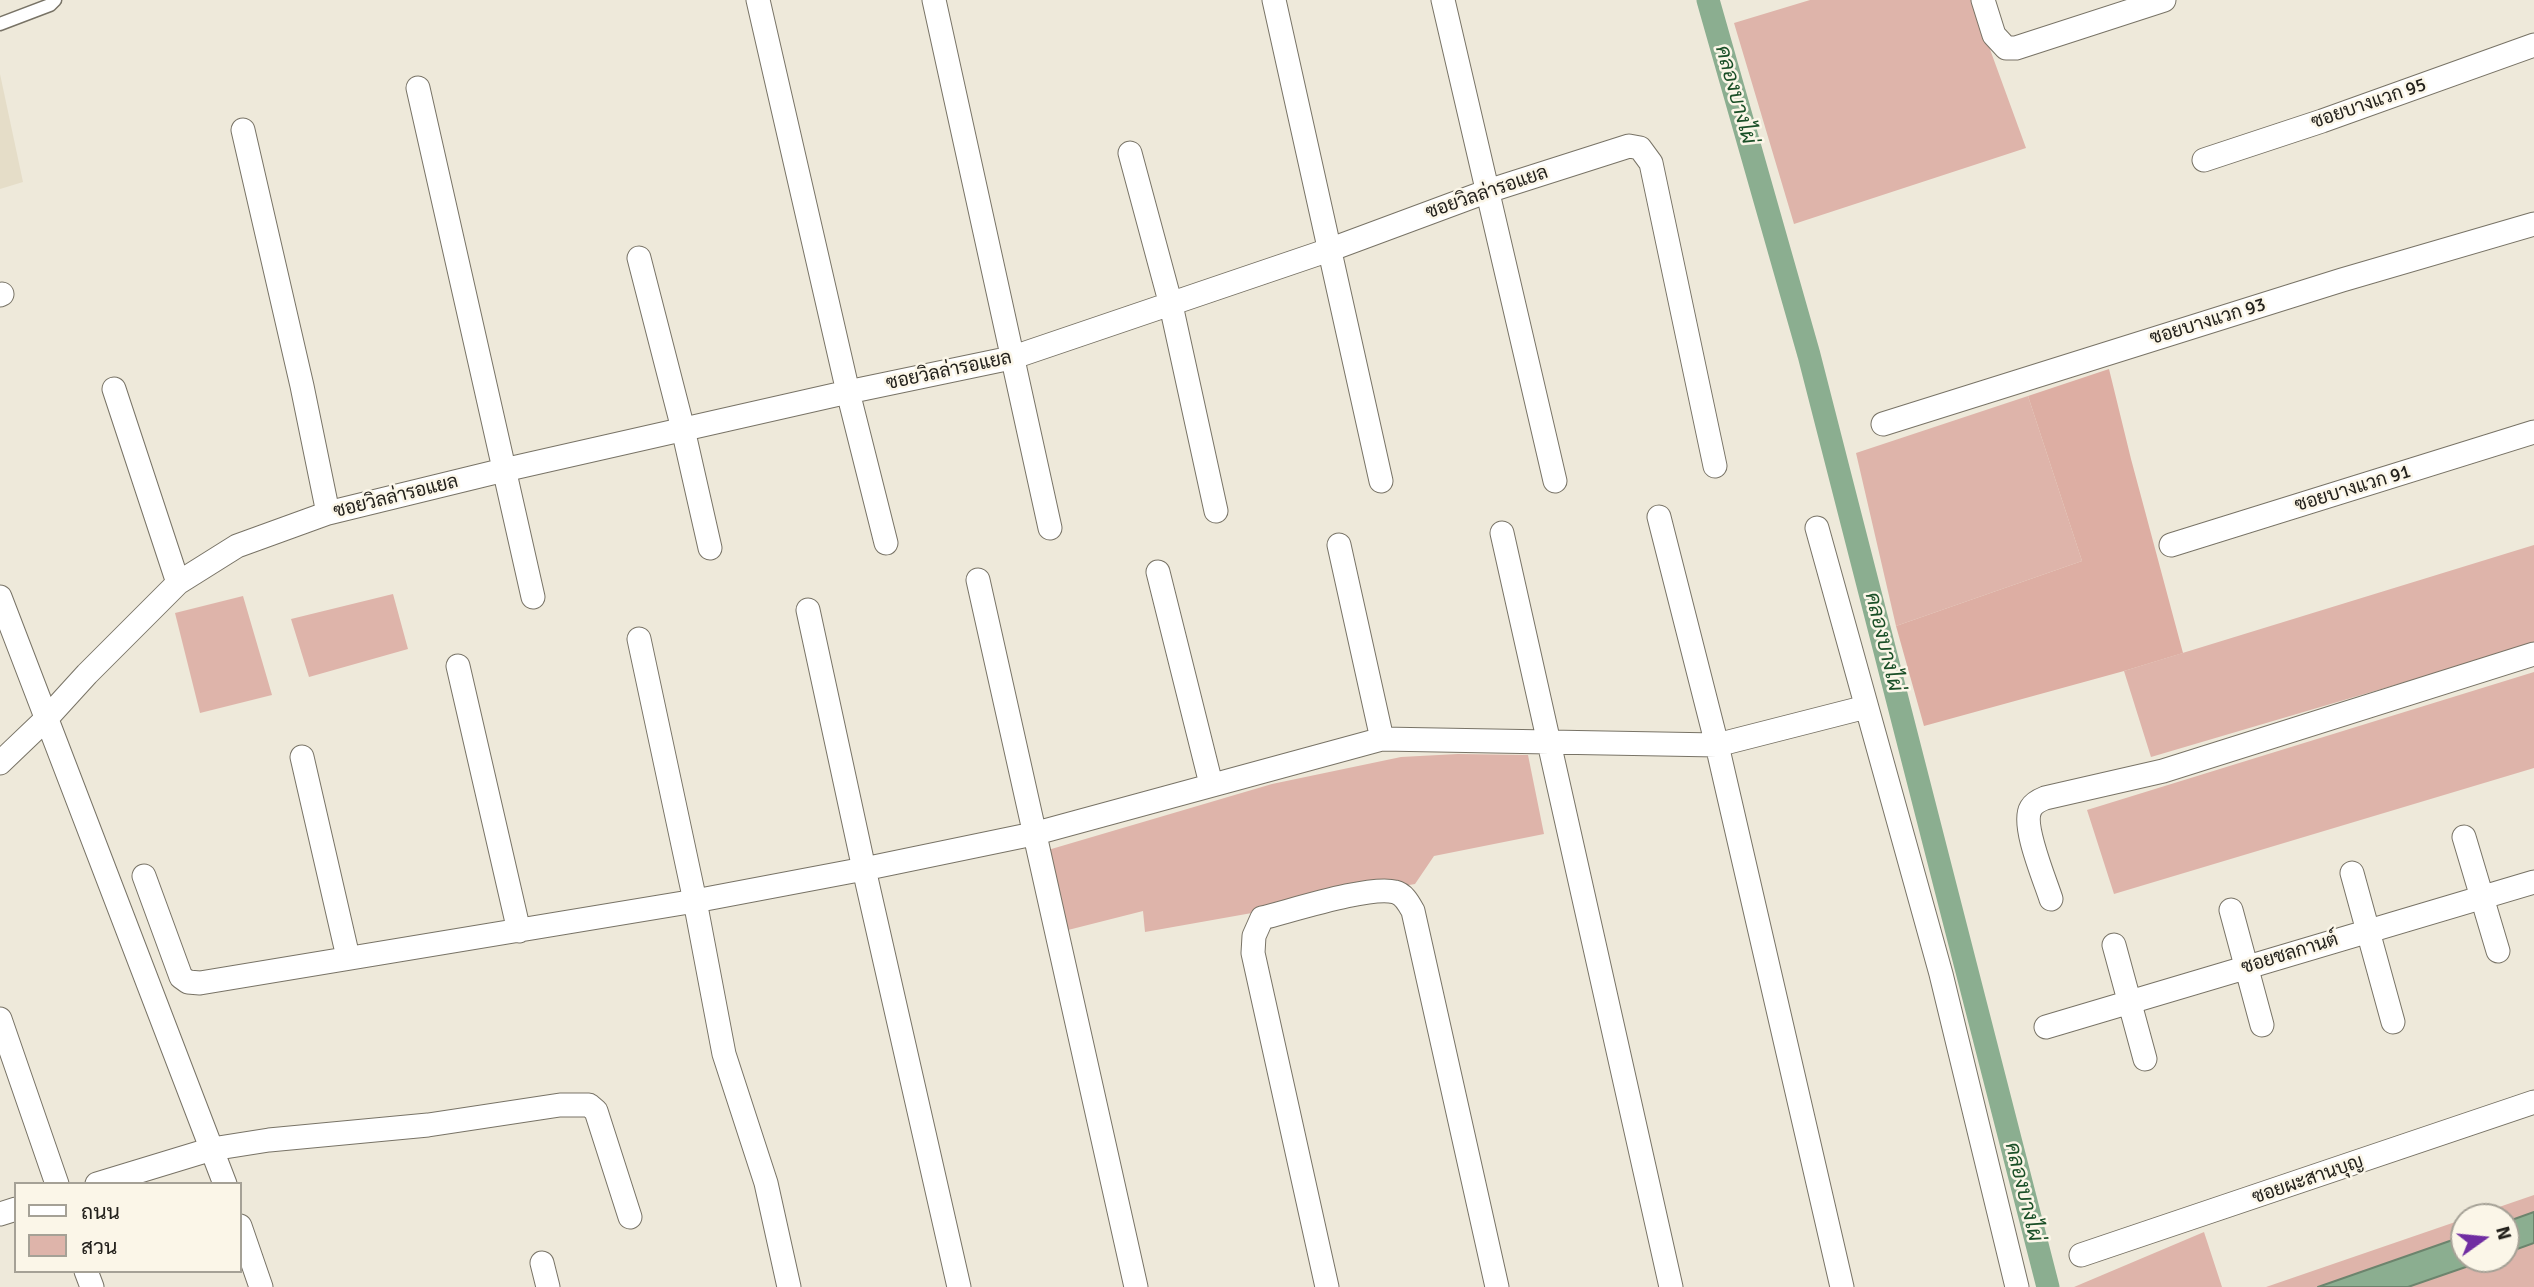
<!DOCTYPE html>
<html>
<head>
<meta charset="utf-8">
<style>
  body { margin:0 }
  #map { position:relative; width:2534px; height:1287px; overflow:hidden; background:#eee9da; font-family:Signika,Sarabun,sans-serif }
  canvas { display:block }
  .legend { position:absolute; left:14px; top:1182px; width:228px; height:91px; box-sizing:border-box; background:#fbf6e8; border:2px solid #a5a196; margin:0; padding:9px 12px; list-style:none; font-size:21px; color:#23211c }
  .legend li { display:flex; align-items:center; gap:14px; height:35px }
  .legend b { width:35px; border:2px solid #a5a196 }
  .north { position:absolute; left:2450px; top:1203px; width:70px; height:70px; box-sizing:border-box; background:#fbf6e8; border:2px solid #a5a196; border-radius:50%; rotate:75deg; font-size:19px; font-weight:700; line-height:28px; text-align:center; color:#23211c }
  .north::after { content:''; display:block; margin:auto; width:24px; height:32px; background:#702da2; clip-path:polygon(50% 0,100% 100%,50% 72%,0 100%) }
</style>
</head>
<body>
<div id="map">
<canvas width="2534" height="1287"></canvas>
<ul class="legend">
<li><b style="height:9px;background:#fff"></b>ถนน</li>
<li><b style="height:19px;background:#deb4aa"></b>สวน</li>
</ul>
<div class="north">N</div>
</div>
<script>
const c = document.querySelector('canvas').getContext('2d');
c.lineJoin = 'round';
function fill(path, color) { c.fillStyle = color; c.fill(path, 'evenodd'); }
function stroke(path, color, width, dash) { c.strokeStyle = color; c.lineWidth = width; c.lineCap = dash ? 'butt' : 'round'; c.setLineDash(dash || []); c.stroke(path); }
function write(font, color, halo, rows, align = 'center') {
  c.font = font + ' Signika,Sarabun,sans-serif'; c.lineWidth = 5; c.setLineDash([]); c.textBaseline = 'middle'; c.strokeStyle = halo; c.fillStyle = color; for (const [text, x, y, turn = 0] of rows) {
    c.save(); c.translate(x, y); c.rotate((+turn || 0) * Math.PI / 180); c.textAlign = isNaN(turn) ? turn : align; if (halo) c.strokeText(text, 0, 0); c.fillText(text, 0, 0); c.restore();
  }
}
const built = new Path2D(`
  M0,74L23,182L0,189Z`);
const green = new Path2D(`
  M1810,0H1972L2026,148L1794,224L1734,23Z
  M2028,396L2082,561L1896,626L1856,453Z
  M2534,545V644L2151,757L2124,671Z
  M393,594L408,649L309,677L291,619Z
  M243,596L272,695L200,713L175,613Z
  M2534,672V768L2114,894L2087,810Z
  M1458,754L1528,755L1544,834L1434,856L1415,884L1145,932L1143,911L1068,930L1048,850L1272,784L1401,757Z
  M2534,1195V1212L2506,1222V1217H2470Z
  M2464,1219V1236L2318,1287H2266Z
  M2204,1232L2222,1287H2074Z
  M2534,1243V1287H2408L2489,1259H2506V1253Z`);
const forest = new Path2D(`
  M2109,369L2131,459L2183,653L2124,671L1924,726L1896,626L2082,561L2028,396Z`);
const water = new Path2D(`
  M2534,1212V1243L2506,1253V1222Z
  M2464,1236V1259H2489L2408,1287H2318Z`);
const canal = new Path2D(`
  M1708,0L1809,355L2048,1287`);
const lane = new Path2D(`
  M0,24L50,5L55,0`);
const street = new Path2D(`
  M758,0L848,392L886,543
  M934,0L1050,528
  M1274,0L1381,481
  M1443,0L1555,481
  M1983,0L1994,35L2006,48H2016L2164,0
  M418,88L533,597
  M243,130L302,386L328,513
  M1130,153L1171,305L1216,511
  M2204,160L2322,121L2534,45
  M639,258L683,429L710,548
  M0,295L2,294
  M114,389L178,583
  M1883,424L2342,280L2534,224
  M1659,517L1717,745L1842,1287
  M1817,528L1941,974L2017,1287
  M1502,533L1671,1287
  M1339,545L1382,739
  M2171,545L2534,432
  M1158,572L1211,784
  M978,580L1136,1287
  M0,597L225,1184
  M808,610L864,869L959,1287
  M639,639L695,901L724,1054L766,1183L789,1287
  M458,666L519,931
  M302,757L348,957
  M0,763L46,719L87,674L178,583L237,546L328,513L504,470L848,392L1011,358L1329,250L1488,191L1629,146L1640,148L1651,163L1715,466
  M2464,837L2498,951
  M2352,873L2393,1022
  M144,876L181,977L188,982L200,983L695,901L864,869L1033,834L1382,739L1717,745L1866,707
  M2051,899C2045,880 2021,824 2031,808C2034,803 2040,800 2045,798L2163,771L2534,654
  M2231,910L2262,1025
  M2114,945L2145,1059
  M0,1019L57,1184
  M2046,1027L2534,882
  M97,1184L212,1149L269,1140L428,1125L560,1105H589L596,1111L630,1217
  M0,1214L16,1209
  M240,1226L261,1287
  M2081,1255L2534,1102
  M542,1263L548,1287
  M86,1271L92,1287
  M1327,1287L1253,953L1254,936L1262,918C1291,911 1370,885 1395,892C1404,894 1409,904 1413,911L1497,1287`);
const streetNames = [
  ["ซอยบางแวก 95",2369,104,-19],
  ["ซอยวิลล่ารอแยล",1487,193,-19],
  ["ซอยบางแวก 93",2208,322,-17],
  ["ซอยวิลล่ารอแยล",949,371,-12],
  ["ซอยบางแวก 91",2353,489,-17],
  ["ซอยวิลล่ารอแยล",396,497,-14],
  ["ซอยชลกานต์",2290,954,-17],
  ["ซอยผะสานบุญ",2308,1180,-19]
];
const waterNames = [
  ["คลองบางไผ่",1735,95,74],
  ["คลองบางไผ่",1883,642,76],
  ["คลองบางไผ่",2023,1192,76]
];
fill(built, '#e5ddc8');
fill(green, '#deb4aa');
fill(forest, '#ddaea3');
fill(water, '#8bae90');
stroke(water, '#6c846d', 2);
stroke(canal, '#8bae90', 23);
stroke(lane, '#787366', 15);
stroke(street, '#787366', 25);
stroke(lane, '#fff', 12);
stroke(street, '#fff', 23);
write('19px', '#23211c', '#fbf6e8', streetNames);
write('italic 21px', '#1a4f27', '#fbf6e8', waterNames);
</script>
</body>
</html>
